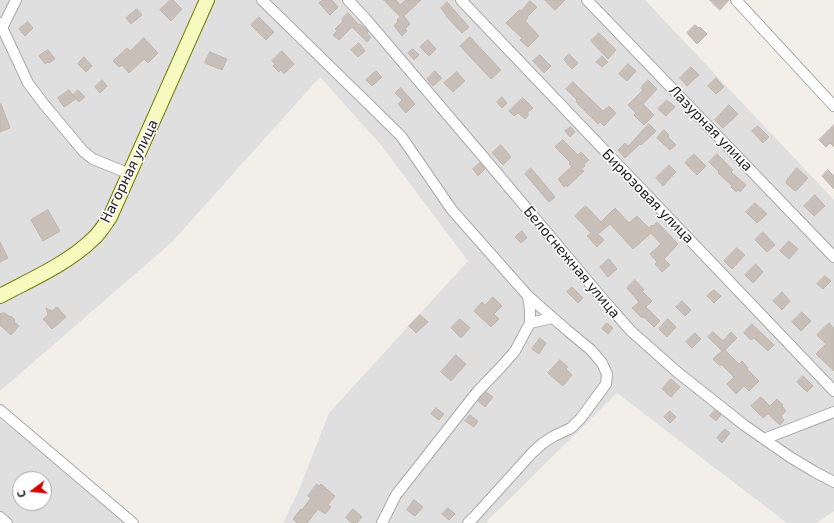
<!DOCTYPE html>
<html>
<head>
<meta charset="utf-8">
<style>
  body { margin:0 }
  #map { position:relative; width:834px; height:523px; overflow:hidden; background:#f2efe9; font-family:"Exo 2",sans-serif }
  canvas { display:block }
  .north { position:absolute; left:12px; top:471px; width:40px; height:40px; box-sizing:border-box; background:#fff; border:1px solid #a7a7a7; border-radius:50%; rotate:254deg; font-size:11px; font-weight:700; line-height:16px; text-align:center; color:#222 }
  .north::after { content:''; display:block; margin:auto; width:14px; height:18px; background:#d40000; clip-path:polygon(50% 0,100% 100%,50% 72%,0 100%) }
</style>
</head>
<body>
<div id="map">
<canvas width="834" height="523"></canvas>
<div class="north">С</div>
</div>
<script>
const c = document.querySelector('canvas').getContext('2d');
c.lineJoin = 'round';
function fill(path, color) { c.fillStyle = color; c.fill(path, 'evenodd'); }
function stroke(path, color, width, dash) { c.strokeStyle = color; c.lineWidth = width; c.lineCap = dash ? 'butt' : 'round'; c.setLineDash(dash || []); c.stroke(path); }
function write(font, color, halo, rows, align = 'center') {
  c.font = font + ' "Exo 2",sans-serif'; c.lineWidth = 3; c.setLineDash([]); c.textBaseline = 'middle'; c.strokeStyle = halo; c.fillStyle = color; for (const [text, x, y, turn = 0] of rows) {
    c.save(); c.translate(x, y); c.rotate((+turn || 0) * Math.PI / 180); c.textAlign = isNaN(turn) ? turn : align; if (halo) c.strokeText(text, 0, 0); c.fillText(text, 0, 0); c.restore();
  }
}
const residential = new Path2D(`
  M0,0H645L834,200V511L816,523H787L617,393L487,521L488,523H283L299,490L329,413L468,261L381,145L320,77L171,243L0,391Z
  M0,419L139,523H0ZM20,479H44V503H20Z`);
const building = new Path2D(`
  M170,0H173L182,9L171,21L160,10Z
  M323,0H332L338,7L330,15L319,3Z
  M384,0H396L400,5L406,0H421L404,16L410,24L405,29L407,31L402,36L394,26L398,21L397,20L400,17Z
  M545,0H565L555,10Z
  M710,0H729L720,10Z
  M530,1L537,7L527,17L528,18L525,21L539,36L528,47L520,40L522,38L506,23L519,10L521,11Z
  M447,2L469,27L462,33L446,16V15L441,8Z
  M137,9L142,15L131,24L126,18Z
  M348,13L359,25L360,24L368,31L367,33L371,37L367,42L352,27L339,40L333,35L337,31L335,29L343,21L342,19Z
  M259,17L274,32L266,40L251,25Z
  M28,22L33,28L25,36L19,29Z
  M695,25L699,28L700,27L707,34L697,44L687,33Z
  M599,33L616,50L608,59L591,41Z
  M470,37L501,70L491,79L460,46Z
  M144,38L158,53L148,63L144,59L129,73L122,65L119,67L113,61L127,48L130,51Z
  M428,40L436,49L429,56L420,47Z
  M359,43L365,51L358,57L351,50Z
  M413,49L419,55L414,60L408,53Z
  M48,50L55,59L49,63L48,62L45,64L39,56Z
  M282,51L294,64L284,74L281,70L279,72L273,66L275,64L272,61Z
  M210,52L227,59L222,70L205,63Z
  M569,54L578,63L572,69L564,60Z
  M540,55L551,66L544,73L533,61Z
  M602,56L608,62L602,67L596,62Z
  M84,57L92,66L86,72L78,64Z
  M628,64L636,71L627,81L619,74Z
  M691,67L699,75L687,86L680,78Z
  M376,71L382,77L372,86L366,80Z
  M435,71L442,78L433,86L427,79Z
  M457,72L465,81L453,92L444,83Z
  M716,78L724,87L716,94L708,86Z
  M102,80L107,86L100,93L95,87Z
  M648,80L657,89L643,104L654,115L644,125L634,115L636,113L628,105L643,90L641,88Z
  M573,82L603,111L609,106L616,113L604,126L600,122L598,124L576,102L577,100L566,89Z
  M401,88L415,104L406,113L398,104L402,100L395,93Z
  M69,90L76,99L64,107L58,98Z
  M78,90L85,97L79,102L73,95Z
  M502,97L507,103L502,108L497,102Z
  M523,98L533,108L528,112V116L525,119L518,113L514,116L509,111Z
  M667,100L675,107L666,116L658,109Z
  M1,104L10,128L0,132V105Z
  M729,105L738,114L723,128L715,120Z
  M649,124L656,131L641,145L640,144L625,158L618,150L625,143L628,146Z
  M834,125V147L830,143L826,147L819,140Z
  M758,126L769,137L763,143L752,131Z
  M571,127L575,132L570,137L565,131Z
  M664,130L669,135L668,137L676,145L670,150L657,138Z
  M563,140L578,155L581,152L589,160L584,164L585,166L581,169L584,171L567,187L566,185L564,187L558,179L572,166L569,164L570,162L555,147Z
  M501,145L511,157L503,165L492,153Z
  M694,154L706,166L697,175L685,163Z
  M717,154L733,170L731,172L746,185L740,192L738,190L736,192L731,187L732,186L718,173L719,172L709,162Z
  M480,163L485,169L478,176L473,169Z
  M669,165L676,172L663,186L656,178Z
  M531,168L555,197L549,202L525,174Z
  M797,168L808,178L797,190L795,191L786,183L787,180Z
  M828,170L834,176V189L822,176Z
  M815,195L825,206L814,216L804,206Z
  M755,203L767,214L757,223L746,212Z
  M586,206L601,222L615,208L629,223L637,216L649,228L652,225L653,226L657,222L678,244L664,259L670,265L662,272L655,264L657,262L650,254L661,244L651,233L633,249L610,224L598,234L604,240L597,247L587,236L591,233L575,216Z
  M48,210L60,231L43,241L31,220Z
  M522,231L527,238L521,243L515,237Z
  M763,232L775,245L767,252L755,240Z
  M789,241L798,249L789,259L780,251Z
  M0,242L8,258L0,262Z
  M737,248L745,255L732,269L724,261Z
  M609,259L617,269L608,277L600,267Z
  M756,264L763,272L753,283L745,275Z
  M825,276L831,281L823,289L817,284Z
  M635,280L644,290L642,291L652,301L646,307L660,321L654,327L644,317L642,318L632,308L639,302L627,288Z
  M572,287L583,298L578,303L567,292Z
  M714,290L721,296L714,303L707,296Z
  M782,292L790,301L782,310L773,301Z
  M493,297L502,306L494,314L499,319L491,327L474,311L482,302L485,305Z
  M682,301L691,310L685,316L676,307Z
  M57,307L66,317L52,329L43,319L48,315L46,308L52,311Z
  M802,312L811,321L801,331L792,322Z
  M5,313L10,317L11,316L15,320L14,322L19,326L11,335L0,325V314Z
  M420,315L428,322L416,333L409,326Z
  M460,319L470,328L461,338L451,328Z
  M668,319L676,327L667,337L659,329Z
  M607,323L613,328L608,334L602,329Z
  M829,323L834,328V371L816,354L826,344L817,335Z
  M752,324L774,345L768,351L754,338L751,340L744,333Z
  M713,332L723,341L731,332L737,338L725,350L739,364L742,361L748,368L747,369L759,381L749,391L744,386L736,394L727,384L734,377L721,364L720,366L713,359L722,351L708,337Z
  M695,333L701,339L692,348L686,342Z
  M540,338L546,343L539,354L532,349Z
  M456,355L466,364L451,381L441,372Z
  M560,360L568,367L566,369L572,375L563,386L548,373Z
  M803,376L813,386L807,392L797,382Z
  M671,379L680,387L671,397L662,389Z
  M486,392L493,397L485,407L478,401Z
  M761,397L770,406L777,399L783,405L782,406L786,411L781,416L784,420L780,425L768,414L763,418L751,406Z
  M436,408L444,414L439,420L431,414Z
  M715,410L721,415L716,421L710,416Z
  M670,411L676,417L670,423L664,417Z
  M470,415L478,421L474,427L465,421Z
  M725,429L730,433L722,443L717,438Z
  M317,484L319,486L321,484L335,496L328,505L331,507L325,514L318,509L307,523H297L293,519L301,509L302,510L311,498L308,496Z
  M414,500L423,507L415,516L407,510Z
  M448,508L455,514L449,520L442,514Z
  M353,509L362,517L357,523H352L346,518Z`);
const street = new Path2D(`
  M262,0L401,136L452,210L528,296L568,331L591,350L602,363L607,374L606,384L581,418L571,428L554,436L543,443L532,453L475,516L468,523
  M348,0L365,18L486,160L602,298L631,331L676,371L744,425L790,457L815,472L834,482
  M461,0L834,391
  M587,0L834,257
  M736,0L834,106
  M0,23L28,83L43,103L83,151L93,159L130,174
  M2,28L16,0
  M528,296L530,310V323
  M0,410L133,523
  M764,439L834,412
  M0,517L7,523
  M382,523L396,495L477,392L501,367L515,351L530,323L553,318`);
const secondary = new Path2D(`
  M0,296C32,279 67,264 93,239C100,233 105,224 110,217L207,0`);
const streetNames = [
  ["Лазурная улица",711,128,46],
  ["Нагорная улица",129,171,-64],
  ["Бирюзовая улица",648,196,46],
  ["Белоснежная улица",572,262,50]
];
fill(residential, '#e0dfdf');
fill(building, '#c7bfb8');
stroke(building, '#c4b6ab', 1);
stroke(street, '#a9a9a9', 12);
stroke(secondary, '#707d05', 16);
stroke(street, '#fff', 10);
stroke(secondary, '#f7fabf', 14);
write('15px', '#222', '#fff', streetNames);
</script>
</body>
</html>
